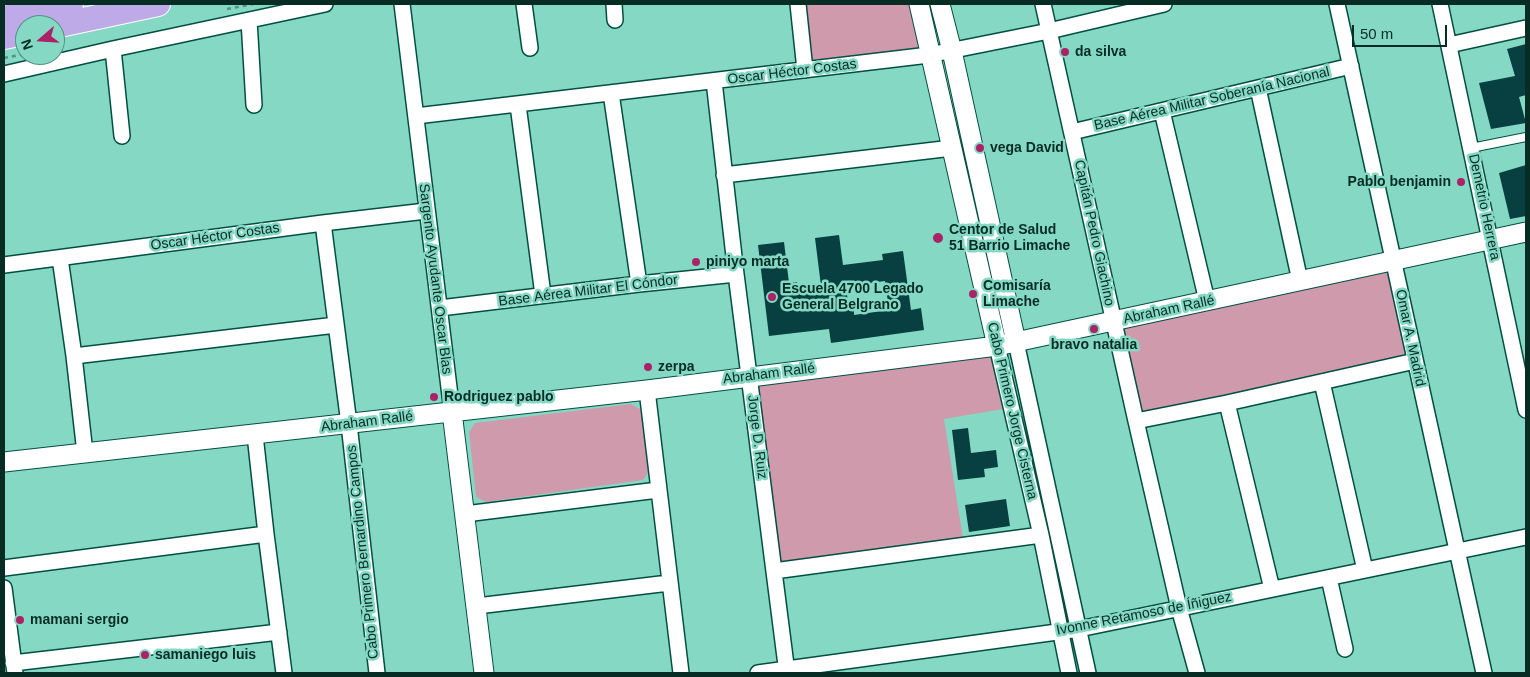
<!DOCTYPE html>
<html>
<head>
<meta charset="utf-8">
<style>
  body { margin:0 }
  #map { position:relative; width:1530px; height:677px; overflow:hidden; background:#85d9c4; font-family:Arial,sans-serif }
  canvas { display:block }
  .frame { position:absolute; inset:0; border:5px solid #062c24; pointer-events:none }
  .north { position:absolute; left:15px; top:15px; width:50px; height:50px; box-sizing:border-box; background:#85d9c4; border:1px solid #529484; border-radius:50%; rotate:251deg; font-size:14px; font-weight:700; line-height:20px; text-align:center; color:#062c24 }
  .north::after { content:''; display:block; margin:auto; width:18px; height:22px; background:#ab2266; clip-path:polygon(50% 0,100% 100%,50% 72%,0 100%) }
  .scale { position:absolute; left:1352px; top:25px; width:95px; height:22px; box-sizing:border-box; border:2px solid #062c24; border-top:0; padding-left:6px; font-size:15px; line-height:18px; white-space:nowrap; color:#062c24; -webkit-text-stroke:4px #85d9c4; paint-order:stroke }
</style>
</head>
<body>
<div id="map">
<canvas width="1530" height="677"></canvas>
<div class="frame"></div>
<div class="north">N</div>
<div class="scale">50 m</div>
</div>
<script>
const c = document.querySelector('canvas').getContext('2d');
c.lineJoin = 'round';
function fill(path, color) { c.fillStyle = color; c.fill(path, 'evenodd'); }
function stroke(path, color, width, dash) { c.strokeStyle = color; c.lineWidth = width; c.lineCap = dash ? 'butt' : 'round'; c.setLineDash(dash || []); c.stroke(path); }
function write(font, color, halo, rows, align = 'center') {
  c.font = font + ' Arial,sans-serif'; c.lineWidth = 5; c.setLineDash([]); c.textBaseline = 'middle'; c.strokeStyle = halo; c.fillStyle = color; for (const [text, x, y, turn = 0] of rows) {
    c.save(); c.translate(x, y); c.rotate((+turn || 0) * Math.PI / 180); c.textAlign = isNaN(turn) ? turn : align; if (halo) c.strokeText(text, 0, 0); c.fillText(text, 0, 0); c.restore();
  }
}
const green = new Path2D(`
  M800,4H917L929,55L807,68Z
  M1393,261L1414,361L1136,420L1115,322Z
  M996,348L1009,408L944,419L964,545L775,570L750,376Z
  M631,404L642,410L648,473L643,480L486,502L476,497L469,432L475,423Z`);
const building = new Path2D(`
  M1526,44V95L1519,97L1526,123L1491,129L1479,83L1515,76L1507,49Z
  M1526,165V216L1510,219L1499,173Z
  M839,235L843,265L883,260L882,254L903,251L911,310L921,308L924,330L831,343L829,329L769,336L758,245L784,242L789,283L797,282L798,289L821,286L815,238ZM885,281L889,310L854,315V311H849L846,286Z
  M968,428L971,453L996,450L998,467L984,469L985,477L958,480L952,430Z
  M1006,499L1010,526L969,532L965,505Z`);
const path = new Path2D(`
  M227,9L253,4
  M4,58L25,54`);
const service = new Path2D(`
  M1471,148L1526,137`);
const minor = new Path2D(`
  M402,4L452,412
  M524,4L530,48
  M614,4L615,20
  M798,4L805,70
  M1043,4L1136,421L1179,608L1197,673
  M1337,4L1484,673
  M1440,4L1526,410
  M249,20L254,105
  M1449,45L1526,28
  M113,49L122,136
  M4,74L113,49L325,4
  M714,81L736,274L787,673
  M1258,88L1300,281
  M611,93L639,284
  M518,105L543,295
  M1162,111L1207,301
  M416,116L929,55L1049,31L1164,4
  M1072,132L1351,66
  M724,175L952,148
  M323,223L349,424L377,673
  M60,258L74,356L85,453
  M4,265L323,223L426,211
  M440,308L639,284L736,274
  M1016,342L1088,673
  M997,346L1041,535L1069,673
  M74,356L336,325
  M1322,382L1365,570
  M647,390L681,673
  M1227,403L1272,589
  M1136,421L1227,403L1415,361
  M255,435L266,534L284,673
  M465,514L658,490
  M4,568L266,534
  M774,571L1041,535
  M1329,578L1345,649
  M4,588L15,673
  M477,606L669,583
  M13,663L279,632
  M758,673L1079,629L1526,537`);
const tertiary = new Path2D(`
  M919,4L997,346
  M940,4L952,51L1016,342
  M452,412L484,673
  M4,462L647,390L997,346L1526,232`);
const primary = new Path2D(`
  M4,18L71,4
  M55,26L158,4
  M4,37L25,33`);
const markers = [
  [1065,52,5,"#ab2266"],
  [980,148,5,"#ab2266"],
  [1461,182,5,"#ab2266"],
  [938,238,6,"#ab2266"],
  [696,262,5,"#ab2266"],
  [973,294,5,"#ab2266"],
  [772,297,5,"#ab2266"],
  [1094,329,5,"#ab2266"],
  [648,367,5,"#ab2266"],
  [434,397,5,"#ab2266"],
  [20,620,5,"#ab2266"],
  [145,655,5,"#ab2266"]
];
const poiNames = [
  ["da silva",1075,52],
  ["vega David",990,148],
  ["Pablo benjamin",1451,182,"right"],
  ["Centor de Salud",949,230],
  ["51 Barrio Limache",949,246],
  ["piniyo marta",706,262],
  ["Comisaría",983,286],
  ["Limache",983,302],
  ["Escuela 4700 Legado",782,289],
  ["General Belgrano",782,305],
  ["bravo natalia",1094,345,"center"],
  ["zerpa",658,367],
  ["Rodriguez pablo",444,397],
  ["mamani sergio",30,620],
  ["samaniego luis",155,655]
];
const streetNames = [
  ["Oscar Héctor Costas",792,72,-7],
  ["Base Aérea Militar Soberanía Nacional",1212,99,-13],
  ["Demetrio Herrera",1484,207,78],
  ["Capitán Pedro Giachino",1094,233,78],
  ["Oscar Héctor Costas",215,237,-8],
  ["Sargento Ayudante Oscar Blas",435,279,83],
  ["Base Aérea Militar El Cóndor",588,291,-7],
  ["Abraham Rallé",1169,310,-12],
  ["Omar A. Madrid",1410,338,78],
  ["Abraham Rallé",769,374,-7],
  ["Cabo Primero Jorge Cisterna",1012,411,77],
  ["Abraham Rallé",367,422,-7],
  ["Jorge D. Ruiz",757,437,83],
  ["Cabo Primero Bernardino Campos",363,552,-96],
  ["Ivonne Retamoso de Íñiguez",1144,614,-11]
];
fill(green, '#cf9aac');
fill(building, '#083f40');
stroke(service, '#024f42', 10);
stroke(minor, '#024f42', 18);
stroke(tertiary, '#024f42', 21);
stroke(primary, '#fff', 26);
stroke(path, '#539585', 2.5, [4, 4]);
stroke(service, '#fff', 8);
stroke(minor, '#fff', 15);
stroke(tertiary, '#fff', 19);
stroke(primary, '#beaae6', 24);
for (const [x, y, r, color] of markers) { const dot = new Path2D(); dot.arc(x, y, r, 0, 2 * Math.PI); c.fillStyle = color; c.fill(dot); stroke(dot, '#85d9c4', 2); }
write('bold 14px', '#062c24', '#85d9c4', poiNames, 'left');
write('14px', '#062c24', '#85d9c4', streetNames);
</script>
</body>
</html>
